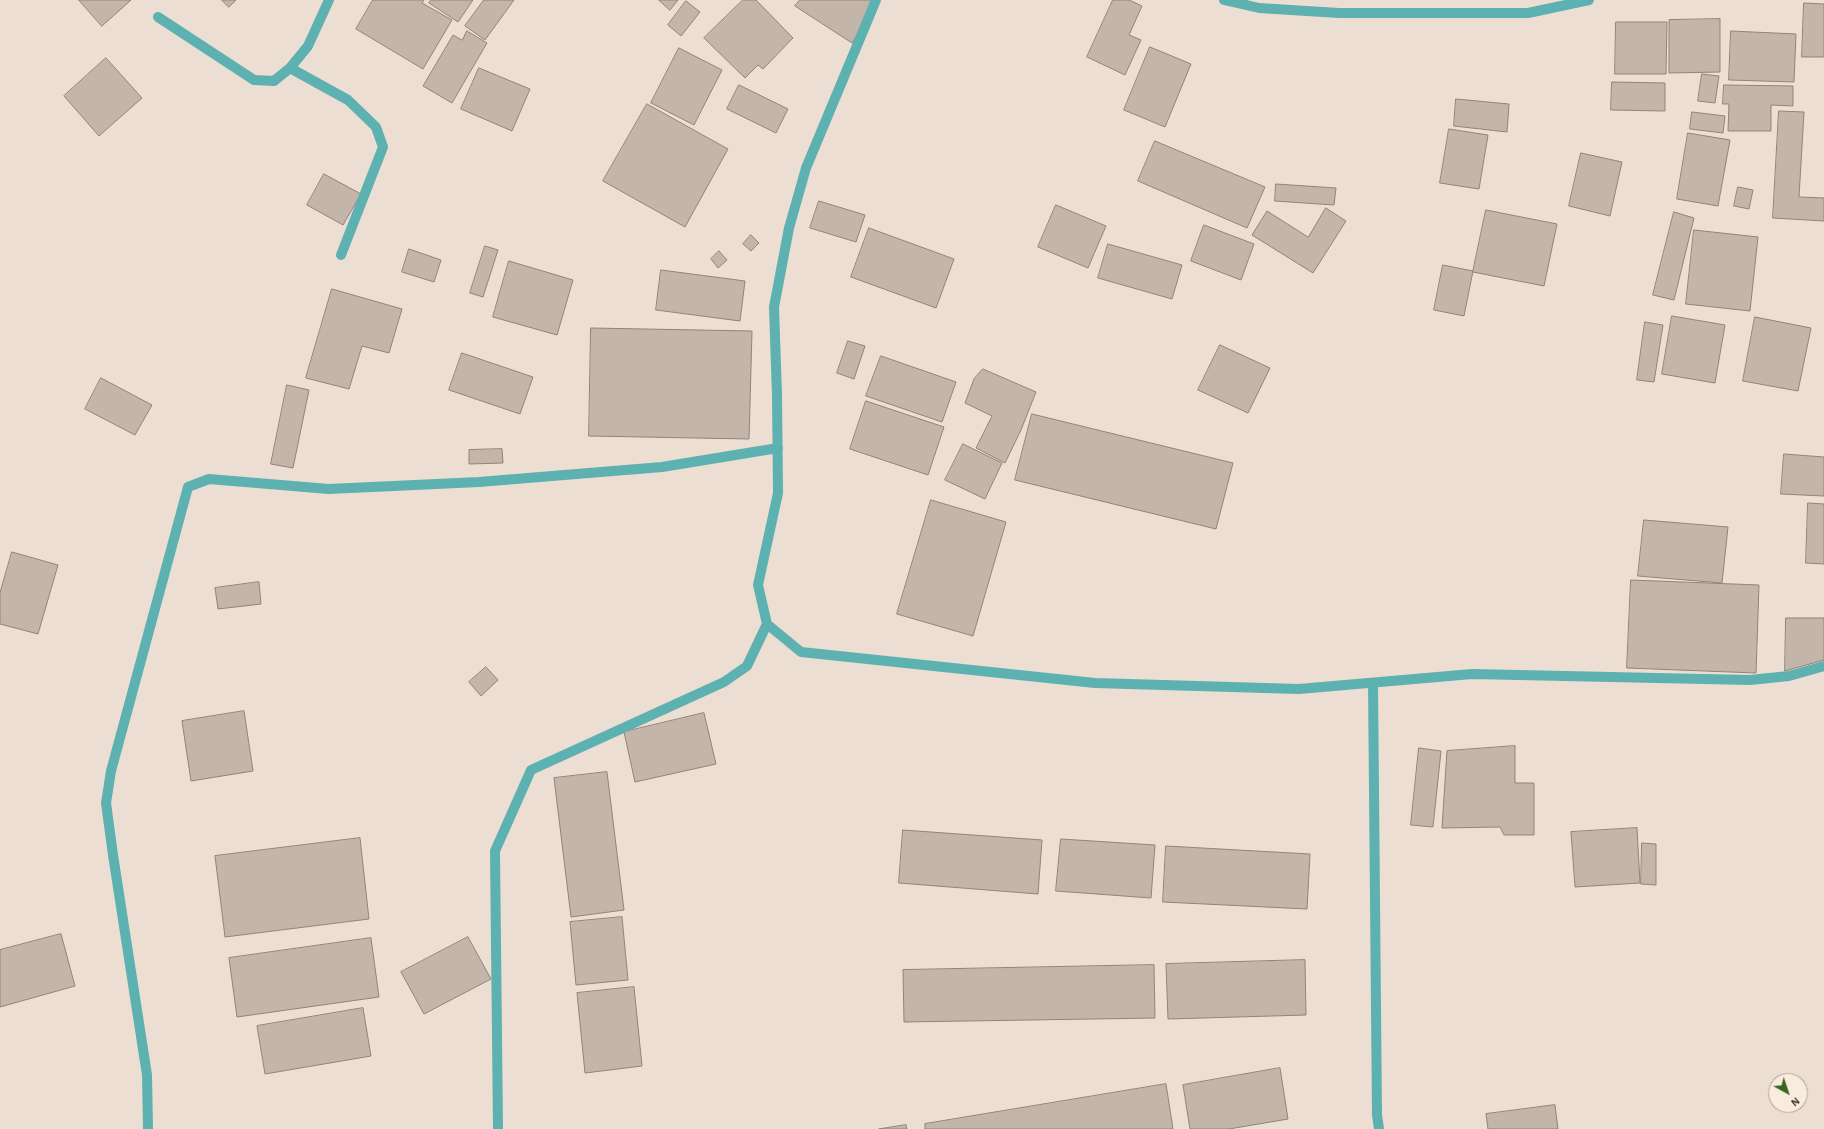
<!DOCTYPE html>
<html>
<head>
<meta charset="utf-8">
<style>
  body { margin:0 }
  #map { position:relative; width:1824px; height:1129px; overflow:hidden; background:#ecded2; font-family:"Alegreya Sans",sans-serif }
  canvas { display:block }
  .north { position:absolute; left:1768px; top:1073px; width:40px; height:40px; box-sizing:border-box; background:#faebdf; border:1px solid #aca198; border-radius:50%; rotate:140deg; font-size:11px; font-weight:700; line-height:16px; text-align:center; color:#38332e }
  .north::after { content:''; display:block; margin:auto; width:14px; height:18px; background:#386523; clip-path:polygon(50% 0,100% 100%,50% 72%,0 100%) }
</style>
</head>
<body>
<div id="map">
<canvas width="1824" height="1129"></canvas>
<div class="north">N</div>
</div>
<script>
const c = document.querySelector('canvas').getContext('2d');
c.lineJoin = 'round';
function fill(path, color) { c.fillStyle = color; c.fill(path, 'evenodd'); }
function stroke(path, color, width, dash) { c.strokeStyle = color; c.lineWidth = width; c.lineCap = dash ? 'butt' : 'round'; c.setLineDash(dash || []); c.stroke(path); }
const building = new Path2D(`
  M79,0H131L102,26Z
  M222,0H236L229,7Z
  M373,0H424L422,3L452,20L423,69L356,29Z
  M431,0H473L458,22L429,3Z
  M484,0H514L485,40L465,26Z
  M659,0H678L670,10Z
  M743,0H756L793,38L763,69L758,65L745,78L704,38Z
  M800,0H880L852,43L795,6Z
  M1113,0H1129L1142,6L1129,35L1141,40L1125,75L1087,57Z
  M686,1L700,12L681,36L668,25Z
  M1804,3L1824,4V57H1802Z
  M1720,19V72L1669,73V20Z
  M1616,22H1667L1666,74H1615Z
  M467,31L487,43L452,103L423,86L453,35L462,40Z
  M1731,31L1796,34L1794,82L1729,80Z
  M1150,47L1191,64L1165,127L1124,110Z
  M679,48L722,70L694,125L651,103Z
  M106,58L142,98L99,136L64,96Z
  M479,68L530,89L512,131L461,109Z
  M1702,74L1719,76L1715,103L1698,101Z
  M1612,82L1665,83V111L1611,110Z
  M739,85L788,109L776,133L727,109Z
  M1724,85L1793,86V106L1771,105V131H1728L1729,104H1723Z
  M1456,99L1509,104L1507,132L1454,126Z
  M647,104L728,149L685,227L603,181Z
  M1779,111L1804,112L1799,197L1824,198V221L1773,218Z
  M1692,112L1725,116L1723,133L1690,129Z
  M1449,129L1488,135L1479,189L1440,183Z
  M1688,133L1730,140L1718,206L1677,199Z
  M1155,141L1265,187L1247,228L1138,181Z
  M1581,153L1622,162L1610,216L1569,206Z
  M324,174L361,194L343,225L307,205Z
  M1276,184L1336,188L1334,205L1275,201Z
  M1738,187L1753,190L1749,209L1734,206Z
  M819,201L865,215L856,242L810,228Z
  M1056,205L1106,226L1088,268L1038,247Z
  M1326,208L1346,221L1313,273L1252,235L1267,211L1308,237Z
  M1486,210L1557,224L1544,286L1473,272Z
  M1674,212L1694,218L1674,300L1653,295Z
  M1204,225L1254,244L1241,280L1191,261Z
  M869,228L954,259L936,308L851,277Z
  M1694,230L1758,237L1750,311L1686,304Z
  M751,235L759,243L751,251L743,244Z
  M1108,244L1182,265L1172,299L1098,278Z
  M485,246L498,250L483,297L470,293Z
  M409,249L441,260L434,282L402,272Z
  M719,251L727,260L718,268L711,259Z
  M509,261L573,280L557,335L493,317Z
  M1443,265L1473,271L1464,316L1434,310Z
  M661,270L745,281L740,321L656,310Z
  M332,289L402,309L389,353L362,346L349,389L306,378Z
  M1672,316L1725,325L1715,383L1662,374Z
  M1755,317L1811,328L1798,391L1743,381Z
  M1645,322L1663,325L1654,382L1637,380Z
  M591,328L752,331L749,439L589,436Z
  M848,341L865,346L854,379L837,373Z
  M1220,345L1270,368L1248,413L1198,390Z
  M462,353L533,377L520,414L449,390Z
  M881,356L956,382L942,422L866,396Z
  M983,369L1036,392L1021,430L1005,463L976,448L992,416L965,403L974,379Z
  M101,378L152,405L135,435L85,409Z
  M287,385L309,390L293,468L271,464Z
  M866,401L944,427L928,475L850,449Z
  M1032,414L1233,463L1216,529L1015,480Z
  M963,444L1002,463L985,499L945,480Z
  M502,449L503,463L469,464V450Z
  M1784,454L1824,457V496L1781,494Z
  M931,500L1006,522L973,636L897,614Z
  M1808,503L1824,504V564L1806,563Z
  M1644,520L1728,527L1722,583L1638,576Z
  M12,552L58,565L38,634L0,624V593Z
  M1631,580L1759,585L1756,673L1627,668Z
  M259,582L261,604L218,609L215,588Z
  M1786,618H1824V660L1785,671Z
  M486,667L498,680L481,696L469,682Z
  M244,711L253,771L191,781L182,721Z
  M704,713L716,764L635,782L624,732Z
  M1515,746V783H1534V835H1504L1500,827L1442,828L1447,751Z
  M1419,748L1441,751L1433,827L1411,825Z
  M607,772L624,910L571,917L554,778Z
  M1637,828L1640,883L1575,887L1571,832Z
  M903,830L1042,840L1038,894L899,883Z
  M360,838L369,919L225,937L215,856Z
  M1061,839L1155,845L1151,898L1056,891Z
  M1642,843L1656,844V885L1641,884Z
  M1166,846L1310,854L1307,909L1163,902Z
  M622,917L628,980L576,985L570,922Z
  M61,934L75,986L0,1007V950Z
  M468,937L491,979L424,1014L401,972Z
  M371,938L379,997L237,1017L229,958Z
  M1305,960L1306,1015L1168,1019L1166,964Z
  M1154,965L1155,1018L904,1022L903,970Z
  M634,987L642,1066L585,1073L577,993Z
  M363,1008L371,1056L265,1074L257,1026Z
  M1280,1068L1288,1119L1229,1129H1190L1183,1085Z
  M1166,1084L1173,1129H925V1124Z
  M1555,1105L1558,1129H1488L1486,1114Z
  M906,1125L907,1129H879Z`);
const street = new Path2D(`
  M876,0L806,168L789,228L774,307L777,396L778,493L758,585L767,624L801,652L1095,683L1299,689L1472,674L1750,680L1789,676L1824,666
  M1224,0L1259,8L1339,13H1528L1589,0
  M158,17L254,80L274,81L290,68L308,46L329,0
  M290,68L348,100L376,127L383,147L341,255
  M1373,683L1377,1115L1379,1129
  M148,1129L147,1075L113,855L106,803L111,771L188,487L209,479L329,489L479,482L662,467L778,448
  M498,1129L495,851L531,770L724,682L747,666L767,624`);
fill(building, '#c3b5a9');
stroke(building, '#918378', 1);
stroke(street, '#5db1b0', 10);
</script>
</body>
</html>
